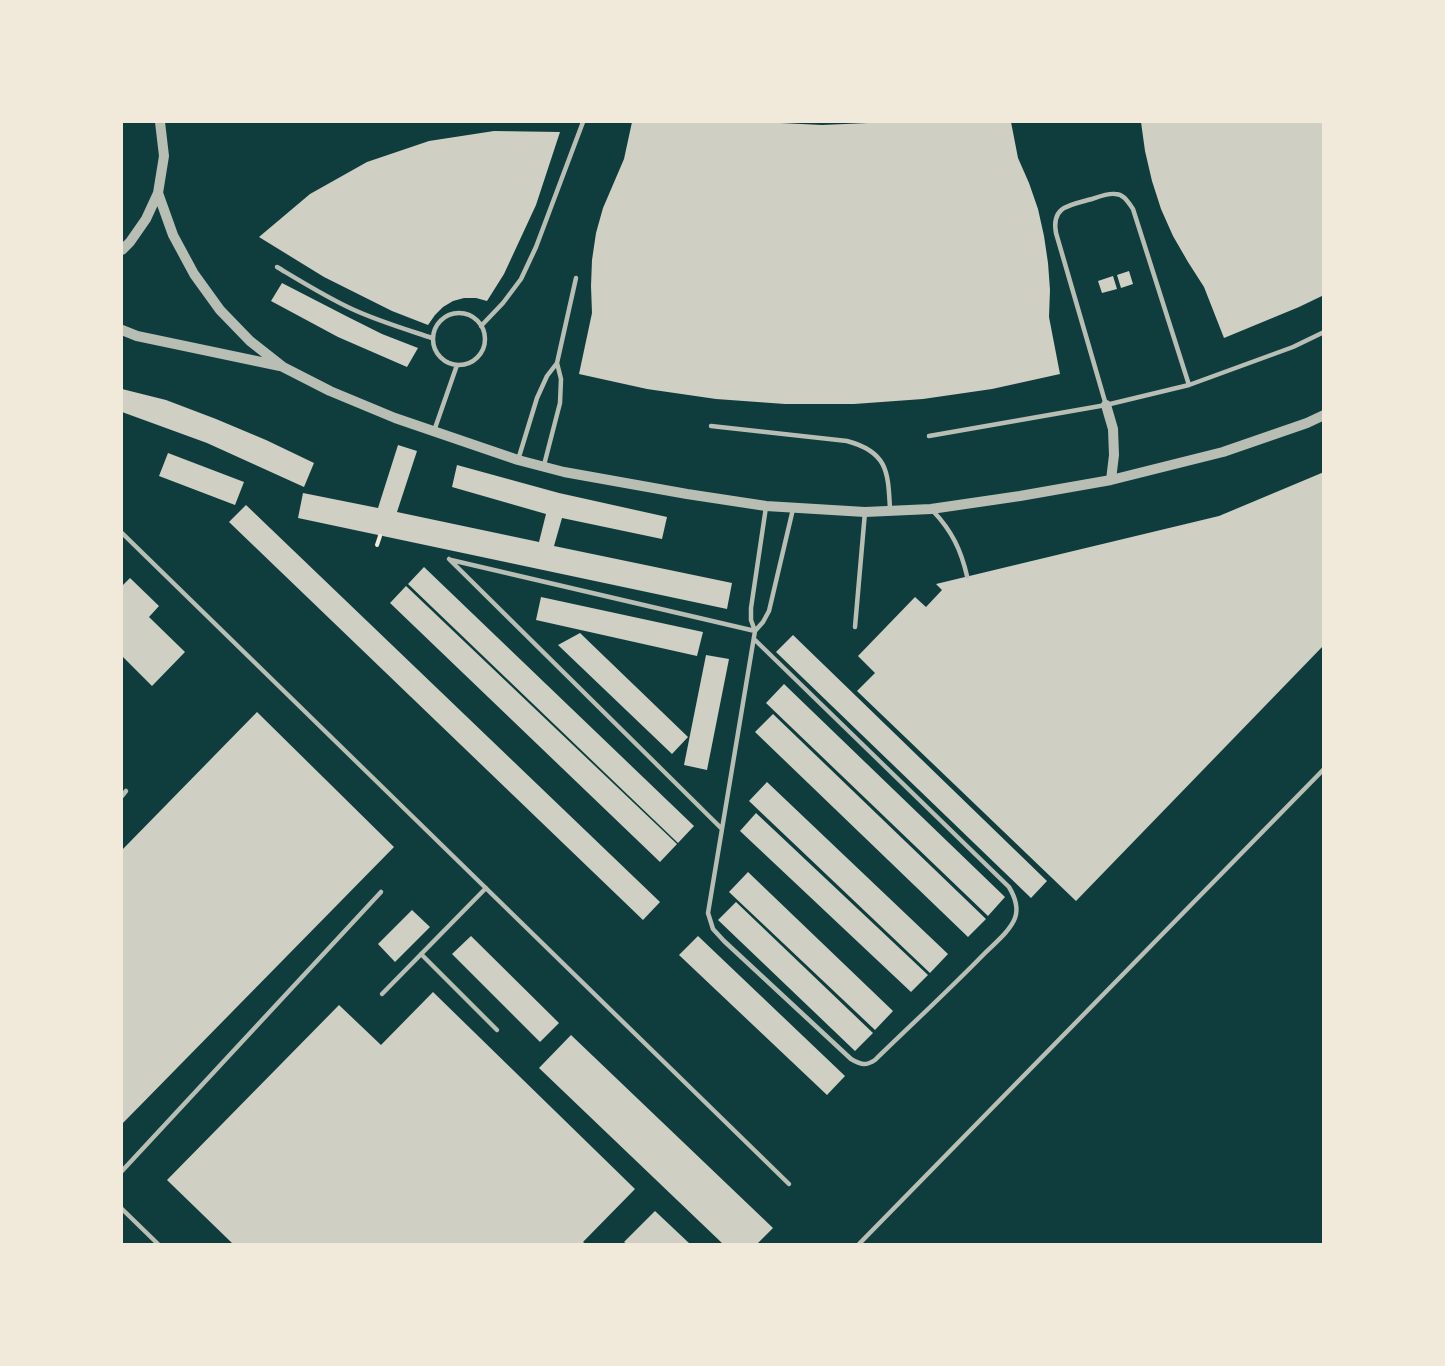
<!DOCTYPE html>
<html>
<head>
<meta charset="utf-8">
<style>
  body { margin:0 }
  #map { position:relative; width:1445px; height:1366px; overflow:hidden; background:#0f3d3e; font-family:"DM Sans",sans-serif }
  canvas { display:block }
  .frame { position:absolute; inset:0; border:123px solid #f1e9da; pointer-events:none }
</style>
</head>
<body>
<div id="map">
<canvas width="1445" height="1366"></canvas>
<div class="frame"></div>
</div>
<script>
const c = document.querySelector('canvas').getContext('2d');
c.lineJoin = 'round';
function fill(path, color) { c.fillStyle = color; c.fill(path, 'evenodd'); }
function stroke(path, color, width, dash) { c.strokeStyle = color; c.lineWidth = width; c.lineCap = dash ? 'butt' : 'round'; c.setLineDash(dash || []); c.stroke(path); }
const building = new Path2D(`
  M632,122H760L822,125L891,122H1011L1018,158L1029,183L1038,209L1044,236L1048,263L1050,290L1049,317L1060,374L992,389L923,399L854,404H785L716,399L647,389L579,374L592,313L591,286L592,260L596,233L603,208L624,159Z
  M1141,122H1324V295L1299,307L1224,338L1204,287L1188,262L1173,236L1161,209L1152,181L1145,151Z
  M494,131L560,132L536,205L504,274L487,301L476,298H464L453,301L443,307L435,315L428,325L392,311L324,277L259,237L310,194L367,162L429,141Z
  M1129,271L1133,284L1121,288L1117,275Z
  M1113,276L1117,289L1102,293L1098,281Z
  M282,283L348,317L382,334L418,348L407,367L338,337L271,301Z
  M122,389L166,400L216,419L266,440L314,463L304,487L207,443L122,412Z
  M398,445L417,451L397,512L539,542L546,514L452,487L457,465L559,493L667,517L662,539L562,518L554,546L732,583L727,609L298,518L303,493L378,508Z
  M168,453L244,482L235,505L159,476Z
  M1324,472V645L1076,901L857,691L875,673L858,656L915,597L926,607L942,590L936,584L1219,516Z
  M246,505L660,902L643,920L229,522Z
  M424,567L694,826L678,843L408,584Z
  M130,578L159,606L149,617L185,652L152,686L122,656V586Z
  M406,586L677,844L660,862L390,603Z
  M541,597L703,632L697,656L536,620Z
  M580,633L688,737L672,754L558,645Z
  M793,635L1047,881L1031,898L776,652Z
  M706,655L729,659L707,770L684,765Z
  M784,684L1005,897L988,916L766,703Z
  M257,712L394,847L122,1124V850Z
  M773,714L986,919L968,937L755,732Z
  M767,782L948,954L930,973L749,801Z
  M756,813L928,975L911,992L740,831Z
  M748,872L893,1011L875,1030L729,892Z
  M736,902L873,1033L855,1051L718,920Z
  M412,910L430,927L395,962L378,944Z
  M471,936L559,1023L540,1042L452,954Z
  M698,936L845,1076L827,1095L679,955Z
  M433,992L635,1189L583,1242L586,1244H233L167,1180L339,1005L381,1045Z
  M571,1035L773,1228L757,1244H723L539,1068Z
  M655,1211L690,1244H627L624,1242Z`);
const path = new Path2D(`
  M377,545L380,536`);
const service = new Path2D(`
  M277,267C302,282 326,297 352,309C378,321 405,329 432,338
  M433 339a26 26 0 1 1 52 0a26 26 0 1 1-52 0Z
  M481,326L503,303L521,279L536,247L583,122
  M1106,405L1056,233C1051,206 1070,205 1092,199C1098,197 1108,193 1115,194C1124,194 1128,202 1133,209L1189,385
  M711,426L847,441C888,452 888,472 890,509
  M434,431L457,365
  M929,436L1106,405L1189,385L1293,347L1324,332
  M518,460L537,398L547,376L557,363L576,278
  M544,465L560,403L561,379L557,363
  M933,511C952,531 961,550 967,576
  M122,533L789,1184
  M449,559L721,828
  M451,560L755,631
  M855,627L865,512
  M755,631L763,622L769,611L793,509
  M754,639L1009,887C1015,897 1019,907 1015,918C1010,931 995,943 985,953C949,990 912,1024 875,1060C866,1066 861,1065 851,1059L724,941L713,929L708,913L755,631L751,620V608L766,507
  M122,796L126,791
  M421,954L497,1030
  M382,994L486,888
  M122,1171L381,892
  M122,1209L158,1244
  M859,1244L1324,769`);
const tertiary = new Path2D(`
  M158,193L173,235L194,274L220,310L250,341L283,367L330,391L395,418L518,460L564,472L687,494L766,506L865,512L931,509L1020,496L1111,480L1223,452L1307,423L1324,415
  M122,250L130,242L146,219L158,193L164,156L160,122
  M122,330L137,336L280,366
  M1106,405L1113,429L1114,455L1111,480`);
fill(building, '#cfcfc3');
stroke(path, '#f1e9da', 4);
stroke(service, '#b8beb3', 4.5);
stroke(tertiary, '#b8beb3', 10);
</script>
</body>
</html>
